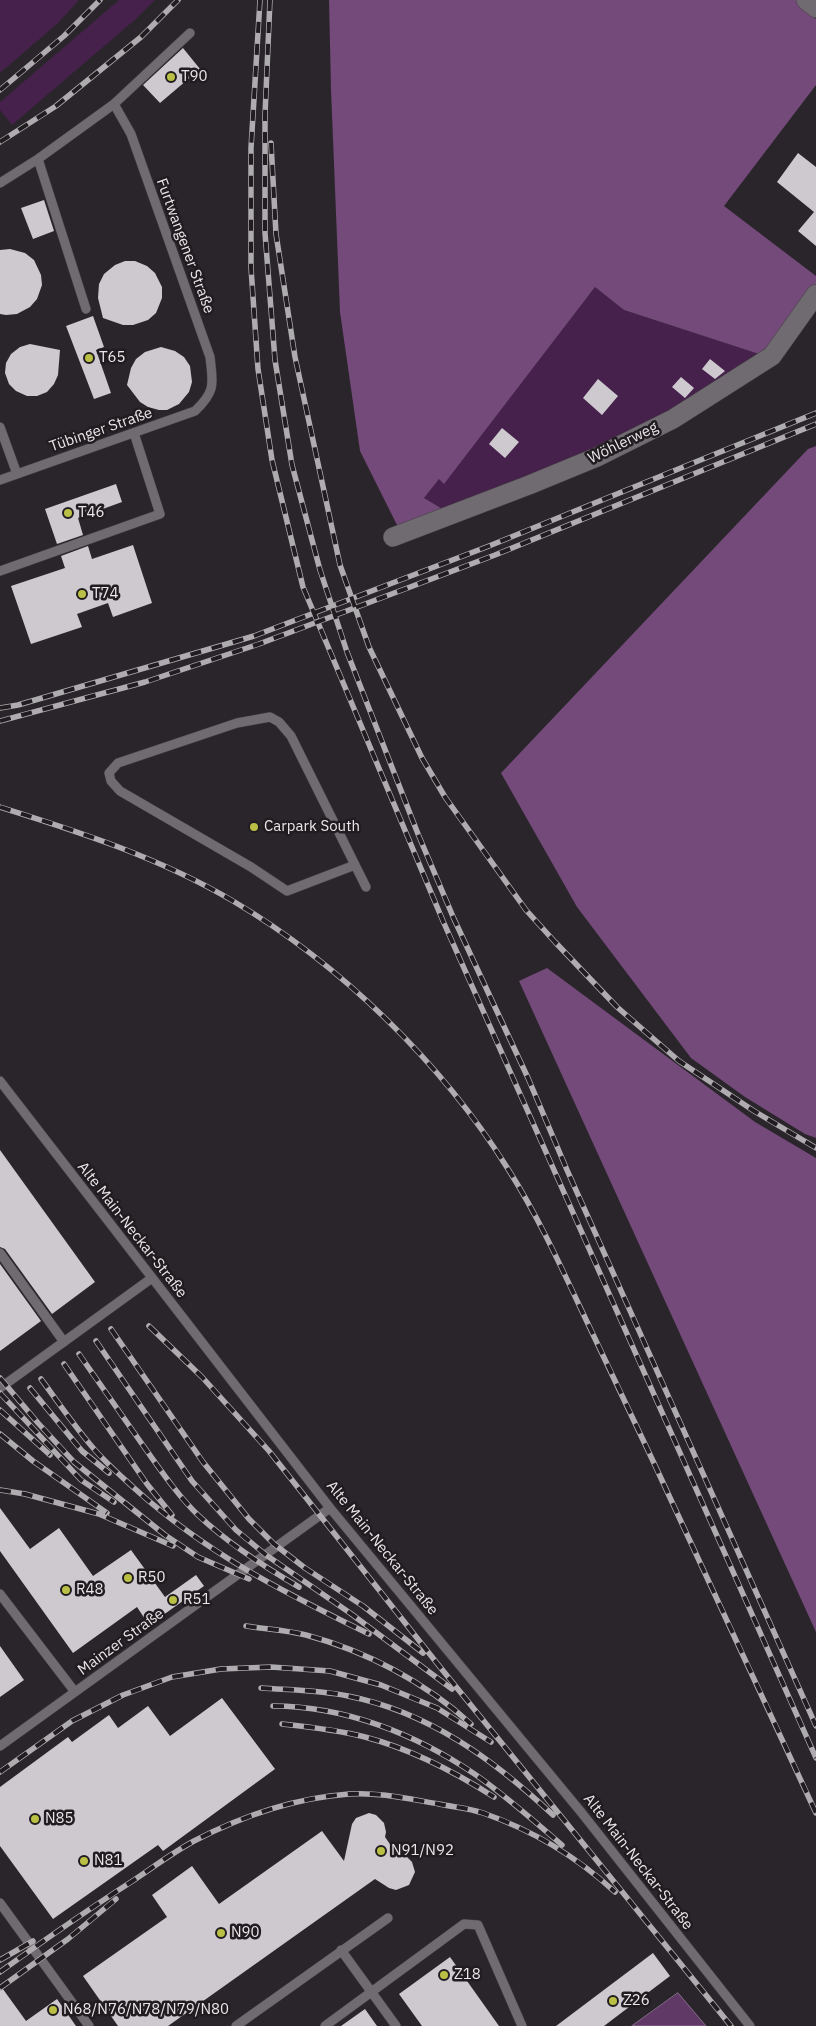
<!DOCTYPE html>
<html>
<head>
<meta charset="utf-8">
<style>
  body { margin:0 }
  canvas { display:block; background:#29252a }
</style>
</head>
<body>
<canvas width="816" height="2026"></canvas>
<script>
const c = document.querySelector('canvas').getContext('2d');
c.lineJoin = 'round';
function fill(path, color) { c.fillStyle = color; c.fill(path, 'evenodd'); }
function stroke(path, color, width, dash) { c.strokeStyle = color; c.lineWidth = width; c.lineCap = dash ? 'butt' : 'round'; c.setLineDash(dash || []); c.stroke(path); }
function write(font, color, halo, rows, align = 'center') {
  c.font = font + ' "IBM Plex Sans",sans-serif'; c.lineWidth = 5; c.setLineDash([]); c.textBaseline = 'middle'; c.strokeStyle = halo; c.fillStyle = color; for (const [text, x, y, turn = 0] of rows) {
    c.save(); c.translate(x, y); c.rotate((+turn || 0) * Math.PI / 180); c.textAlign = isNaN(turn) ? turn : align; if (halo) c.strokeText(text, 0, 0); c.fillText(text, 0, 0); c.restore();
  }
}
const green = new Path2D(`
  M0,0H79L57,24L0,73Z
  M119,0H155L137,18L12,125L0,110V102Z
  M595,287L624,310L759,354L736,374L617,442L444,510L423,499L439,479L444,483Z`);
const forest = new Path2D(`
  M329,0H796L816,19V85L724,206L816,276V294L796,322L759,354L624,310L595,287L444,484L439,479L424,498L444,510L398,527L360,451L340,312L331,90Z
  M816,446V1138L805,1134L745,1097L691,1058L577,907L501,773L808,449Z
  M547,968L755,1122L816,1158V1632L519,981Z`);
const water = new Path2D(`
  M678,1993L706,2026H632Z`);
const building = new Path2D(`
  M183,48L200,69L160,103L143,85Z
  M798,153L816,167V246L798,231L814,212L777,182Z
  M44,200L54,231L33,239L21,208Z
  M10,249L25,253L34,260L41,275L42,285L37,299L30,307L17,314L6,315L0,314V250Z
  M125,261H135L147,266L155,273L162,287V298L156,313L148,320L133,325H123L103,318L98,298L99,284L104,274L115,265Z
  M93,316L104,347L96,350L111,393L94,399L66,326Z
  M30,344L60,350L58,375L54,384L47,392L37,396H27L16,391L9,384L5,373L6,363L11,354L20,347Z
  M161,347L175,351L184,357L190,366L192,382L189,392L179,404L167,410H159L148,407L140,402L127,385L131,368L136,359L145,352Z
  M710,359L725,371L715,379L702,369Z
  M681,377L694,388L685,398L672,387Z
  M598,379L618,396L602,415L583,398Z
  M502,428L519,442L505,458L489,444Z
  M116,484L122,502L78,518L83,535L57,544L45,509Z
  M133,545L152,603L113,617L108,603L77,614L82,627L31,644L11,586L65,568L61,556L88,546L92,559Z
  M0,1150L95,1282L52,1314L5,1249L0,1247Z
  M0,1264L41,1321L0,1351Z
  M0,1508L30,1549L59,1528L93,1576L131,1550L165,1597L196,1575L204,1586L149,1625L137,1607L73,1653L0,1551Z
  M0,1646L24,1680L0,1697Z
  M222,1698L275,1769L163,1851L158,1845L53,1919L0,1846V1787L68,1737L72,1742L109,1715L118,1728L148,1706L170,1736Z
  M369,1813L376,1815L384,1823L386,1832L385,1837L396,1853L404,1854L412,1862L415,1872L409,1885L396,1890L389,1888L375,1879L168,2026H118L83,1976L167,1917L152,1895L192,1866L219,1904L322,1831L344,1861L352,1824L356,1818Z
  M653,1953L670,1976L604,2026H556Z
  M450,1957L499,2026H422L399,1994Z
  M0,1985L26,2021L57,1999L76,2026H0Z
  M365,2009L377,2026H341Z`);
const lane = new Path2D(`
  M38,159L86,309
  M0,183L38,159L114,104L190,33
  M0,427L17,474
  M0,480L195,411C216,391 213,384 210,357L131,134L114,104
  M0,571L160,514L134,433
  M355,865L287,891L251,867L120,791L111,781L109,773L118,763L237,723L270,717L279,722L291,736L366,887
  M0,1081L330,1508L581,1812L750,2026
  M0,1253L64,1342
  M0,1388L152,1278
  M0,1594L75,1692
  M0,1746L330,1508
  M0,1903L89,2026
  M341,1950L396,2026
  M236,2026L388,1918
  M325,2026L464,1924L478,1925L522,2026`);
const street = new Path2D(`
  M806,0L816,8
  M393,537L529,485L597,457L673,419L772,356L816,294`);
const rail = new Path2D(`
  M260,0L251,148V268L258,369L272,460L303,587L443,921L816,1758
  M270,0L265,115V233L275,360L292,465L320,570L347,652L418,834L454,919L528,1078L567,1170L816,1726
  M0,90L64,36L100,0
  M0,142L56,106L141,37L178,0
  M271,143L276,234L295,357L340,565L369,647L422,758L445,797L526,910L555,942L617,1007L679,1061L754,1111L816,1148
  M0,708L18,705L254,636L489,546L816,413
  M0,721L145,682L259,644L495,555L816,424
  M0,807C80,832 160,858 233,901C340,964 442,1063 508,1169C536,1213 558,1260 580,1307C605,1359 629,1410 653,1461C707,1578 762,1695 816,1813
  M149,1326L202,1377L269,1451L440,1667L731,2026
  M111,1329L203,1462L249,1519L274,1544L305,1568L363,1606L423,1653
  M96,1341L192,1481L236,1530L266,1555L350,1613L452,1689
  M79,1354C100,1384 121,1414 142,1444C160,1469 177,1495 199,1516C229,1544 263,1566 299,1587
  M64,1364L147,1484L172,1515
  M0,1378L38,1423L74,1462L165,1535L198,1557L249,1579
  M41,1379C58,1402 75,1427 94,1449C106,1463 121,1476 134,1488C206,1553 283,1592 369,1634
  M30,1388L82,1451L109,1473
  M0,1393L81,1480L114,1502
  M0,1410L50,1455
  M0,1434L33,1461L107,1513
  M0,1490L25,1494L99,1514L173,1546
  M246,1626C265,1629 287,1630 306,1635C366,1651 425,1682 471,1724
  M261,1688C290,1690 319,1690 348,1696C429,1712 494,1760 553,1815
  M273,1706C345,1706 416,1734 476,1775C506,1796 534,1821 562,1845
  M282,1724C310,1727 338,1730 365,1737C411,1749 455,1772 494,1797
  M0,1772L72,1721L123,1695L172,1677L221,1669L271,1667L330,1671L381,1685L437,1708L491,1742
  M0,1960L33,1941
  M0,1972C43,1941 86,1911 131,1882C152,1868 172,1853 194,1841C242,1816 295,1798 349,1794C379,1792 409,1799 439,1804C453,1807 469,1808 483,1813C532,1830 577,1857 615,1892
  M0,1988L68,1939L116,1899`);
const markers = [
  [171,77,5,"#bac046"],
  [89,358,5,"#bac046"],
  [68,513,5,"#bac046"],
  [82,594,5,"#bac046"],
  [254,827,5,"#bac046"],
  [128,1578,5,"#bac046"],
  [66,1590,5,"#bac046"],
  [173,1600,5,"#bac046"],
  [35,1819,5,"#bac046"],
  [381,1851,5,"#bac046"],
  [84,1861,5,"#bac046"],
  [221,1933,5,"#bac046"],
  [444,1975,5,"#bac046"],
  [613,2001,5,"#bac046"],
  [53,2010,5,"#bac046"]
];
const poiNames = [
  ["T90",181,77],
  ["T65",99,358],
  ["T46",78,513],
  ["T74",92,594],
  ["Carpark South",264,827],
  ["R50",138,1578],
  ["R48",76,1590],
  ["R51",183,1600],
  ["N85",45,1819],
  ["N91/N92",391,1851],
  ["N81",94,1861],
  ["N90",231,1933],
  ["Z18",454,1975],
  ["Z26",623,2001],
  ["N68/N76/N78/N79/N80",63,2010]
];
const streetNames = [
  ["Furtwangener Straße",185,246,70],
  ["Tübinger Straße",101,430,-19],
  ["Wöhlerweg",623,443,-26],
  ["Alte Main-Neckar-Straße",132,1230,52],
  ["Alte Main-Neckar-Straße",382,1548,51],
  ["Mainzer Straße",121,1642,-36],
  ["Alte Main-Neckar-Straße",638,1862,52]
];
fill(green, '#45214b');
fill(forest, '#734a79');
fill(water, '#613967');
stroke(water, '#8a6d8e', 1);
fill(building, '#cec9cf');
stroke(lane, '#464246', 10);
stroke(street, '#464246', 20);
stroke(lane, '#706b70', 9);
stroke(street, '#706b70', 19);
stroke(rail, '#afacb0', 5.5);
stroke(rail, '#201c20', 4, [11]);
for (const [x, y, r, color] of markers) { const dot = new Path2D(); dot.arc(x, y, r, 0, 2 * Math.PI); c.fillStyle = color; c.fill(dot); stroke(dot, '#201c20', 2); }
write('15px', '#eae7ea', '#201c20', poiNames, 'left');
write('15px', '#eae7ea', '#201c20', streetNames);
</script>
</body>
</html>
